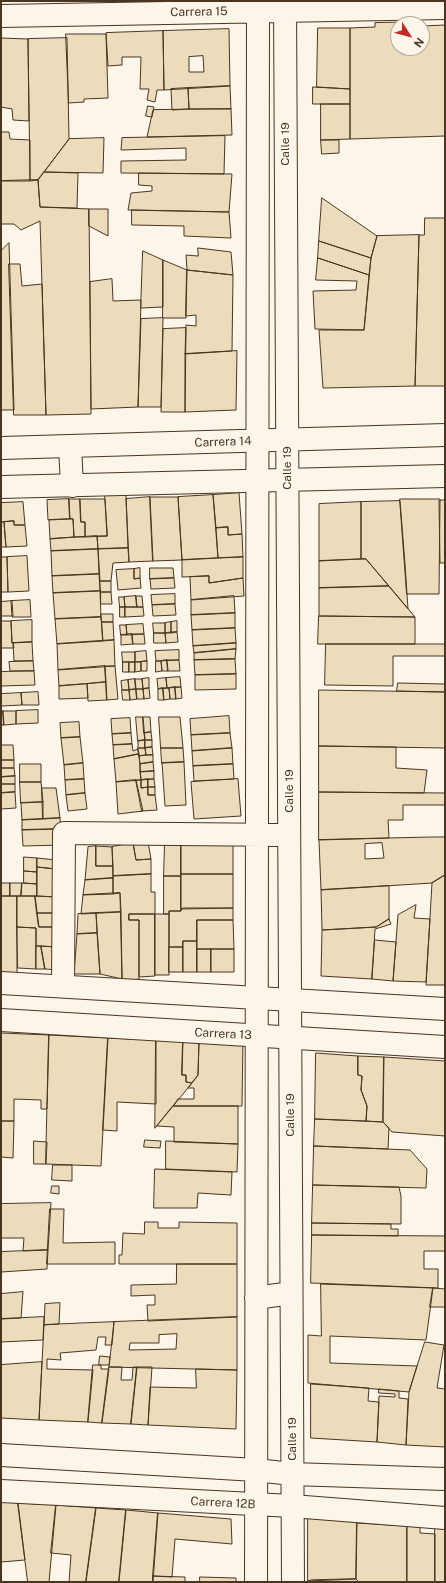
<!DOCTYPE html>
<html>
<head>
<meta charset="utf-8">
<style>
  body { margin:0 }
  #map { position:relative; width:446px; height:1583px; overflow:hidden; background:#fbf6e9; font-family:"Public Sans",sans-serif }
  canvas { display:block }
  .frame { position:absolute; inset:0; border:2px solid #4a3520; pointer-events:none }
  .north { position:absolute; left:390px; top:16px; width:40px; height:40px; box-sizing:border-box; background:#fbf6e9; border:1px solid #b4a999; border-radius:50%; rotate:126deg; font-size:11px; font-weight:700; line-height:16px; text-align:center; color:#4a3520 }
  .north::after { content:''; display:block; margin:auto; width:14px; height:18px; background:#c62828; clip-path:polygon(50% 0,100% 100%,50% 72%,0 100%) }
</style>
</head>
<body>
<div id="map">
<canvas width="446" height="1583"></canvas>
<div class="frame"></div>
<div class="north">N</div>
</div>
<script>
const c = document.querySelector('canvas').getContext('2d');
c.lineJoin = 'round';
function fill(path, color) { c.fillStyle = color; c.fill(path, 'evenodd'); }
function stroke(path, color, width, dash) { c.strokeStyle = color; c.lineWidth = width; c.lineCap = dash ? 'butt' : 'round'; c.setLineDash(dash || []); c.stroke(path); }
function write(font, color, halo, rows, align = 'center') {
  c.font = font + ' "Public Sans",sans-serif'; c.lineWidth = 3; c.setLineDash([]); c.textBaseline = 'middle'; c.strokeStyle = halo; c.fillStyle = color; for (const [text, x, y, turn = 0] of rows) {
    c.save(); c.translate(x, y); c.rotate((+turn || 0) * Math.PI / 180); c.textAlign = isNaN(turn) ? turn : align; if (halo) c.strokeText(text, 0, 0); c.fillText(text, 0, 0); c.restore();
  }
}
const building = new Path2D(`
  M421,22L422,24H398V48H422V26L445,25V136L350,139V28L375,27V23Z
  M318,28H350V89L317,87Z
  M229,29L230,86L164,90L163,31ZM203,56L204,72H189V57Z
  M163,31L164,90H157L155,102L147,100L149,89H140L141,57H122V65L108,66L106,33Z
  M66,34H106L108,98L84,99V102L69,103Z
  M1,38L28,39L29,121L13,120L12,109L1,107Z
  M67,38L69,139L38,180L30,181L28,39Z
  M230,86L231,109H189L188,88Z
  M313,87L350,89V104H313Z
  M188,88L189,109L172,110L171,89Z
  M321,104H350V139L321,140Z
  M148,106L154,107L152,117L146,116Z
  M231,109L232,135L147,137L153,110Z
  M1,132H9L10,139L30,140V181H1Z
  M225,136L224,174L121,173V161L186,160V148L121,150L122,138Z
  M104,138L103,173L44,172L69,139Z
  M321,140H339V153L322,154Z
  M44,172L78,173L77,208L40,207L38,180Z
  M139,173L232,174L229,212L128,210L131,193L152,191V186L139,185Z
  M38,180L40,207L89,209L91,414L46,415L40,221L21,230L14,224H1V181Z
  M322,198L377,236L371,258L319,241Z
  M89,209H108V236L89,226Z
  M132,210L229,212L231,238L184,236V226L132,225Z
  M425,218H445V386H415L419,235H424Z
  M419,235L415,386L323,388L319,330H364L371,258L377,236Z
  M319,241L371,258L369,275L318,258Z
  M9,243L14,410H1V251Z
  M198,248L231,252L233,275L187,270L186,255L198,256Z
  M143,251L163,260V307L141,308Z
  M318,258L369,275L364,330L315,329L313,291L356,290L357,281L316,280Z
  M163,260L187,270L186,318H163Z
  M9,264H20L22,286L42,284L46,415H14Z
  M187,270L233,275L232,351L185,354L186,325L196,326V315L186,316Z
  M112,279L113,301L141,300L138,407L91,409L90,282Z
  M163,318L161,407H138L141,319Z
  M186,328L185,412H161L163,329Z
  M237,351L236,410L185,412V354Z
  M239,493L242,534L228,535V527L216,528L213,495Z
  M105,495H126L128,548L98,549L97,536H107Z
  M213,495L218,558L182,560L178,497Z
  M150,497H178L182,560L153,561Z
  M150,497L153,561L129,562L126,499Z
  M69,499L70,519L48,520L47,500Z
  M69,499H80L81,522H85V537H74L73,519H70Z
  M80,499H105L107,536L85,537V522H81Z
  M400,499H440L439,594H407Z
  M445,500V563H440L439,501Z
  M400,501L405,564L408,609L366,559H361V502Z
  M23,502L25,525H14V521L1,522V503Z
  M361,502V559L319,561V504Z
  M73,519L74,537L50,539L49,520Z
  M14,521V525H25L27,546L6,547L4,522Z
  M1,522H4L6,547H1Z
  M228,527V535L242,534L243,557L218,558L216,528Z
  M97,536L98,549L51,551L50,539Z
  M128,548L129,562L113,563L111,581H100L98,549Z
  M98,549L99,574L52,576L51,551Z
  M27,556L29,591L8,592L7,557Z
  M1,557H7L8,592H1Z
  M243,557V578L209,583V576L182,577V560Z
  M366,559L389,586L319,588V561Z
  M140,568V578L134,579V569Z
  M150,568H173L174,578L150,579Z
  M134,569V579L140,578L141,588L118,590L116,570Z
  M99,574L100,591L53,593L52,576Z
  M209,576V583L243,578L244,596L191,600L190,577Z
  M174,578L175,588L151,589L150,579Z
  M100,581H111V592H101Z
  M389,586L415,617L319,616V588Z
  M100,591L101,617L55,619L53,593Z
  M101,592H111L112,604H101Z
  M175,594V604L152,605L151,595Z
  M136,596L137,607H125L124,597Z
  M136,596H142L143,607H137Z
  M234,596L235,613L191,615V600Z
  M119,597H124L125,607H120Z
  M30,600L31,617H12L11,601Z
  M12,601L13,616H1V602Z
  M175,604L176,615L153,616L152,605Z
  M120,607H125V617H120Z
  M125,607H143L144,616L125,617Z
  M235,613V628L192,630L191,615Z
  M101,614H113V622H102Z
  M319,616L415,617V644H318Z
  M101,617L103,641L57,644L55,619Z
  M32,620V642L12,643L11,621Z
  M1,621H11L12,643H13L14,648H1Z
  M177,621V632L171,633V622Z
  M102,622H113L114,640L103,641Z
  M171,622V633H165V623Z
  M153,623H165V633H154Z
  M143,624L144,634L127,635L126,625Z
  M120,625H126L127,635H121Z
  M235,628L236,643L193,646L192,630Z
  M177,632L178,642L166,643L165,633Z
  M154,633H165L166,643H154Z
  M132,634L133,644L121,645V635Z
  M132,634H144L145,644H133Z
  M114,640L115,666L58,670L57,644Z
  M32,642L33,661H14L13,643Z
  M236,643V649L194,653L193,646Z
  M326,644H445V656H393V686L325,685Z
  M236,649L235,659L194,660V653Z
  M179,650V660L156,661L155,651Z
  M146,651L147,661L135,662V652Z
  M122,652H135V662H123Z
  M235,659L236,674L195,675L194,660Z
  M167,660L168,671H162L161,661Z
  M167,660H179L180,671H168Z
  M33,661L34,671H10L9,662Z
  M147,661V671H141V662Z
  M156,661H161L162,671L156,672Z
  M123,662H129V672H123Z
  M129,662H135V672H129Z
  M135,662H141V671L135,672Z
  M105,666H115L118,699L107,700Z
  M105,666L106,682L59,686L58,670Z
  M34,671L35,685L1,686V672Z
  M236,674V689L195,690V675Z
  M180,677L181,687L167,688L166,678Z
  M149,678V688L143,689L142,679Z
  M166,678L167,688L158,689L157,679Z
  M135,679H142L143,689H136Z
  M135,679L136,689L129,690L128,680Z
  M128,680L129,690H122L121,681Z
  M106,682L107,700L88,701L87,684Z
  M398,683L445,684V692L397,691Z
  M87,684L88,698L59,699V686Z
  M175,687H181L182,698L176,699Z
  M175,687L176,699H170L169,688Z
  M149,688L150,698L144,699L143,689Z
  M163,688H169L170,699L164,700Z
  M163,688L164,700H158V689Z
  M136,689H143L144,699H137Z
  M136,689L137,699L130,700L129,690Z
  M122,690H129L130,700H123Z
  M319,690L445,692V748L319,746Z
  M38,692L39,705H22L21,693Z
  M21,693L22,705L1,706V694Z
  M38,710V723L16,724V711Z
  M3,711H16V724L4,725Z
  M3,711L4,725H1V712Z
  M229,716L230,733L191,735L190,719Z
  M136,717H143L145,740L138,741Z
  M143,717H150L151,732L144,733Z
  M159,717H180L183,748H161Z
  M130,718L131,733L112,734L111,719Z
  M79,722L80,737L61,738L60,723Z
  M151,732L152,740H145L144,733Z
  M131,733L132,744L113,745L112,734Z
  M230,733L232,748L192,751L191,735Z
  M80,737L83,763L64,765L61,738Z
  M145,740V748H138V741Z
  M145,740H152V747L145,748Z
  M132,744L133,751L138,749L139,754L114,759L113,745Z
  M1,745H13L14,760H1Z
  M319,746L396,747V768L427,770L424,793L319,792Z
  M152,747L153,755H146L145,748Z
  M138,748H145L146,755L139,756Z
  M161,748H183L184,762L162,763Z
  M232,748L233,764L193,766L192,751Z
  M139,754L141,780L116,782L114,759Z
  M153,755V762L140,764L139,756Z
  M1,760H14V768H1Z
  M153,762L154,771L140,772V764Z
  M184,762L186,805L165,806L162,763Z
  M83,763L84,779L65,780L64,765Z
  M20,764H41V782H20Z
  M233,764L234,779L194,781L193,766Z
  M1,768H14L15,776L1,777Z
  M154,771V779L141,780L140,772Z
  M15,776V784H1V777Z
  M84,779L85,793L66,795L65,780Z
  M148,779H154L155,787H148Z
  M148,779V787L141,788V780Z
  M238,779L241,816L194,819L191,782Z
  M136,780H141V788L148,787V795H155L157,810L142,811Z
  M136,780L143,811L118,814L116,782Z
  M20,782H41L43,802L21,803Z
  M1,784H15V792L1,793Z
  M148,787H155V795H148Z
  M42,788H56L60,818L43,819Z
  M15,792L16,808L1,809V793Z
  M319,792L445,793V805H403V820H388L389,838L319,840Z
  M85,793L87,809L68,811L66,795Z
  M43,802V819L22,820L21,803Z
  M60,818L61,829L22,830V820Z
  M61,829L62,845L23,846L22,830Z
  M431,837H445V875L432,883L321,890L319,840ZM382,843L384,858L365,859V844Z
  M181,838L233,839V874H181Z
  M148,842L151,859L136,860L133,843Z
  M165,842H181V876H164Z
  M133,843L136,860L151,859V874L113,876L112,847Z
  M96,846V866H113V878L85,880L88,847Z
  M96,846L112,847L113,866H96Z
  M24,857L37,858V872L24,871Z
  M37,858L56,860V869L37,867Z
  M37,867L56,869L58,897L37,896Z
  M24,871L37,872V884L24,883Z
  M151,874V892H155V914H129V920H139V979L122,981L120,893L113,894V876Z
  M181,874H233V908L181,909Z
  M445,875V985H426L432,883Z
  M164,876H181V911H169V914H164Z
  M113,878V894L83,895L85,880Z
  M1,883H10V896H1Z
  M10,883H22L21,896H10Z
  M22,883L37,884V896H21Z
  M389,886V919L376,927L322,930L321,890Z
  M120,893L121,912L81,914L83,895Z
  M1,896H17V974H1Z
  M17,896H35L39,927H60L58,947L36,946V928L17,927Z
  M35,896L56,897L58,913H37Z
  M416,905L414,918L430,919L426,982L393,981L398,915Z
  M184,908H233V920H197V941H183V947H169V911H181V909Z
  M121,912L122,975V979L100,974L96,913Z
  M37,913H58L60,927H39Z
  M96,913L97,933L77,934L78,914Z
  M129,914H155V976L139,977V920H129Z
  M155,914H169V975H155Z
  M389,919L391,924L375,929L372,979L321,976L322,930L376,927Z
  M197,920H233L234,949H197Z
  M17,927L36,928V969L18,968Z
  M97,933L100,974H74L77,934Z
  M375,940L396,942L393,981L372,979Z
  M183,941H197V972H183Z
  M36,946H41L45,969H36Z
  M41,946L58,947L59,970L45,969Z
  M169,947H183V972H169Z
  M197,949H211V972H197Z
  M211,949H234V972H211Z
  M1,1033L49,1035L47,1109H41V1100L14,1099V1121H1Z
  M49,1035L108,1038L101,1166L46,1164Z
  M108,1038L156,1040V1104L117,1102V1131L103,1130Z
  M243,1039L242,1106H173L178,1099H194V1088H188L198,1075L199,1041Z
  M156,1040L183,1041L182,1075H186V1082L192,1083L155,1128Z
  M183,1041H199L198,1075L192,1083L186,1082V1075H182Z
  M316,1053L358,1056V1075L362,1076L361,1090L367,1106L366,1121L315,1119Z
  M358,1056L384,1057L383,1122L366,1121L367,1106L361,1090L362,1076L358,1075Z
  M384,1057L445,1061V1136L392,1132L383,1122Z
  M173,1106H238V1144L174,1142V1127L157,1126Z
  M315,1119L383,1122L389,1128L388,1149L314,1146Z
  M1,1121H14L13,1158L1,1157Z
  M145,1140L161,1141L160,1148L144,1147Z
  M34,1141L47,1142L46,1164H34Z
  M166,1141L238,1144L237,1172L166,1169Z
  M314,1146L410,1150L427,1169L426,1188L313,1185Z
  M53,1165H72V1181L52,1180Z
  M155,1169L232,1172L231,1195L198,1193L197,1208H154Z
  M313,1185L399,1187L401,1196V1224L312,1223Z
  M52,1186H59V1194L51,1193Z
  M51,1203L48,1250L23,1251L24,1238H1V1204Z
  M50,1209H64L63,1243L115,1242V1264H47Z
  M145,1222H158V1228H179V1222L237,1223V1264H119V1255H122L123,1233L144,1234Z
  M312,1223L391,1224V1229H398V1236L312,1235Z
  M312,1235L445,1236V1251H424V1269H438V1288L311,1283Z
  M48,1250L47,1269L1,1272V1252Z
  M177,1264H237V1317L148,1321L147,1305H155V1295L131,1296V1285L176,1284Z
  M321,1284L433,1288L426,1340L330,1336V1363L417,1366L409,1392L308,1383V1335L321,1336Z
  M433,1288L445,1289V1307H430Z
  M23,1292L21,1318L1,1319V1294Z
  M60,1303L59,1324L44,1325L45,1304Z
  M44,1317L43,1340L1,1342V1319Z
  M237,1317V1370L109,1367L114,1322ZM177,1334L176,1349L129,1350L130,1343H159V1335Z
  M114,1322L112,1345H105L106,1337H98L96,1350L60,1353L61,1360L47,1359V1369L93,1370L88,1422L39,1420L44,1325Z
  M425,1342L444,1345L437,1388L445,1389V1447L406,1445L409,1392Z
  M100,1356L110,1357L109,1365H99Z
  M42,1362L39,1420L1,1418V1365Z
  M93,1365H101V1369H109L102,1423L88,1422Z
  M109,1367H122L121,1380H132L133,1367H137L131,1424L102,1423Z
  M137,1367H152L148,1425L131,1424Z
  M196,1369L237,1370L236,1429L148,1425L150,1387L196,1388Z
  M311,1384L369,1388L368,1401L379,1402L377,1442L311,1438Z
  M379,1389L399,1391V1398L408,1399L406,1445L377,1442L379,1396L395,1397V1394L379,1393Z
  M1,1501L18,1503L25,1560L1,1562Z
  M18,1503L56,1505L49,1582H28Z
  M56,1505L96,1508L86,1582H69L71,1555L51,1553Z
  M96,1508L126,1510L119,1582H86Z
  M126,1510L158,1513L153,1582H119Z
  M158,1513L231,1519L232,1544L175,1539L172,1577L153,1576Z
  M308,1517L357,1520L356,1579L308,1581Z
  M357,1523L407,1526V1582H359L356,1579Z
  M407,1526L420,1527V1533L435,1534V1582H407Z
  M435,1528L445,1529V1582H435Z
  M153,1576L185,1577V1582H153Z
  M200,1577L236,1578V1582H200Z
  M356,1579L359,1582H308V1581L311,1580Z`);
const minor = new Path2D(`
  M285,1L293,1582
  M1,16L445,8
  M70,446L72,486
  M63,986L64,833L289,835
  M256,1298L291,1293
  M1,1455L256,1470L292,1474L445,1479
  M1,1491L292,1506L445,1518
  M256,1582L258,1`);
const tertiary = new Path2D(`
  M1,448L445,435
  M1,487L445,476`);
const secondary = new Path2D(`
  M1,983L445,1009
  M1,1020L445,1047`);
const streetNames = [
  ["Carrera 15",199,12,-1],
  ["Calle 19",285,144,-90],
  ["Carrera 14",223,442,-2],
  ["Calle 19",287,468,-90],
  ["Calle 19",289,791,-90],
  ["Carrera 13",223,1034,3],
  ["Calle 19",290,1115,-90],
  ["Calle 19",292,1439,-90],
  ["Carrera 12B",223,1503,3]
];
fill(building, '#ecdcbc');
stroke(building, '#4a3520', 1);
stroke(minor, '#4a3520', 24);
stroke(tertiary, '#4a3520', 24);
stroke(secondary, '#4a3520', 24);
stroke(minor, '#fbf6e9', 22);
stroke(tertiary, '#fbf6e9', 22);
stroke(secondary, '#fbf6e9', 22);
write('12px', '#4a3520', '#fbf6e9', streetNames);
</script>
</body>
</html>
